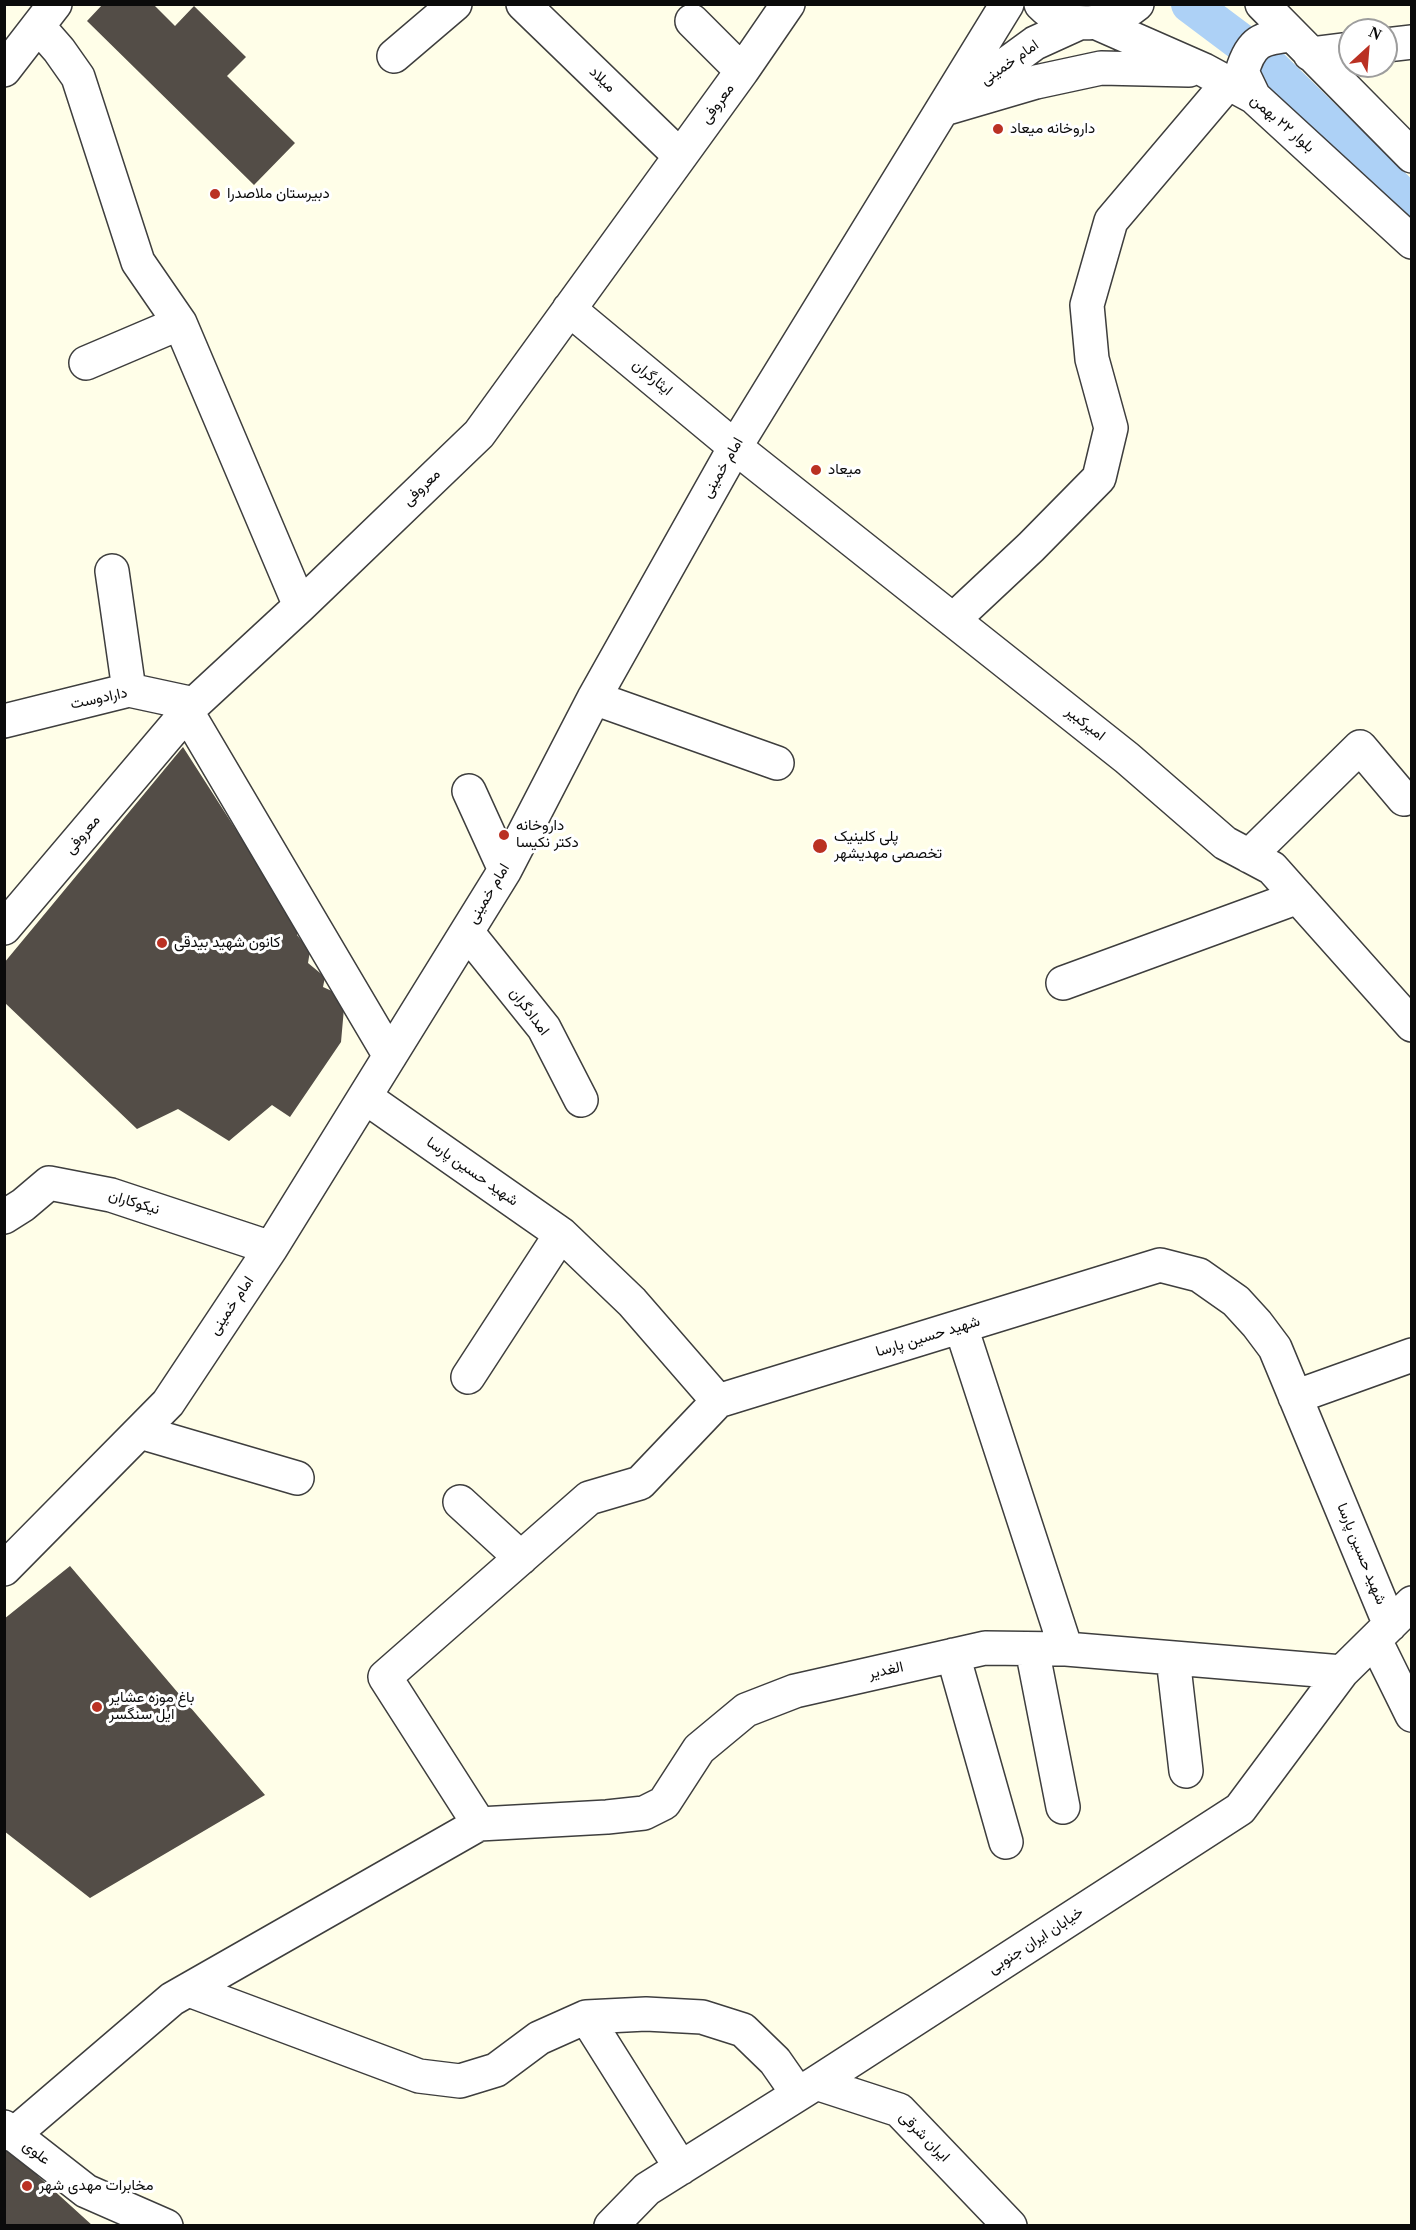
<!DOCTYPE html>
<html>
<head>
<meta charset="utf-8">
<style>
  body { margin:0 }
  #map { position:relative; width:1416px; height:2230px; overflow:hidden; background:#fffee8; font-family:"Times New Roman",serif }
  canvas { display:block }
  .frame { position:absolute; inset:0; border:6px solid #0b0b0b; pointer-events:none }
  .north { position:absolute; left:1338px; top:18px; width:60px; height:60px; box-sizing:border-box; background:#fff; border:2px solid #9d9d9d; border-radius:50%; rotate:26deg; font-size:16px; font-weight:700; line-height:24px; text-align:center; color:#0b0b0b }
  .north::after { content:''; display:block; margin:auto; width:21px; height:27px; background:#ba3123; clip-path:polygon(50% 0,100% 100%,50% 72%,0 100%) }
</style>
</head>
<body>
<div id="map">
<canvas width="1416" height="2230"></canvas>
<div class="frame"></div>
<div class="north">N</div>
</div>
<script>
const c = document.querySelector('canvas').getContext('2d');
c.lineJoin = 'round';
function stroke(path, color, width, dash) { c.strokeStyle = color; c.lineWidth = width; c.lineCap = dash ? 'butt' : 'round'; c.setLineDash(dash || []); c.stroke(path); }
function fill(path, color) { c.fillStyle = color; c.fill(path, 'evenodd'); }
function write(font, color, halo, rows, align = 'center') {
  c.font = font + ' "Times New Roman",Vazirmatn,serif'; c.lineWidth = 6; c.setLineDash([]); c.textBaseline = 'middle'; c.strokeStyle = halo; c.fillStyle = color; for (const [text, x, y, turn = 0] of rows) {
    c.save(); c.translate(x, y); c.rotate((+turn || 0) * Math.PI / 180); c.textAlign = isNaN(turn) ? turn : align; if (halo) c.strokeText(text, 0, 0); c.fillText(text, 0, 0); c.restore();
  }
}
const canal = new Path2D(`
  M1190,4L1258,55L1412,206`);
const building = new Path2D(`
  M103,4H153L175,26L194,6L246,57L227,76L295,143L254,185L87,21Z
  M183,747L297,925V935L310,951L308,963L325,977L323,987L345,997L341,1042L290,1117L272,1105L229,1141L178,1109L137,1129L4,1002V963Z
  M70,1566L265,1795L90,1898L4,1831V1619Z
  M5,2146L93,2226H5Z`);
const minor = new Path2D(`
  M523,4L680,156
  M1041,4C1068,32 1110,26 1137,4
  M1262,4L1412,156
  M692,21L742,71
  M1097,23L1204,70L1254,97L1412,242
  M38,26L59,50L78,77L138,262L180,323L300,606
  M1386,45L1412,42
  M1310,54L1350,49
  M394,56L455,4
  M4,70L55,4
  M965,94L1035,43L1079,23
  M1254,97L1242,72C1251,41 1261,38 1291,35
  M944,109L1036,82L1101,68L1189,70
  M569,309L735,447L1127,758L1225,843L1272,868L1412,1025
  M86,363L180,323
  M112,571L129,690
  M953,620L1031,547L1099,478L1111,428L1092,359L1087,305L1111,221L1228,83
  M594,698L777,763
  M187,712L390,1056
  M4,721L129,690L194,704
  M469,791L505,870
  M1249,856L1360,747L1404,799
  M4,928L194,704L300,606L479,434L742,71L788,4
  M467,932L544,1028L581,1100
  M1063,983L1298,897
  M365,1097L561,1234L632,1302L718,1401L1160,1265L1199,1275L1236,1301L1257,1324L1275,1348L1390,1625
  M4,1217L23,1205L49,1183L111,1195L271,1248
  M961,1327L1066,1649
  M468,1377L561,1234
  M1295,1397L1412,1355
  M140,1432L297,1478
  M460,1502L521,1558
  M4,1569L168,1403L271,1248L505,870L594,698L735,447L1007,4
  M1375,1640L1412,1715
  M1032,1649L1063,1807
  M953,1655L1006,1842
  M1173,1658L1186,1771
  M479,1824L385,1677L589,1498L640,1483L718,1401
  M189,1990L419,2076L460,2081L496,2070L539,2038L586,2017L646,2014L702,2017L743,2030L775,2061L798,2094
  M586,2017L681,2168
  M816,2083L899,2110L1010,2226
  M4,2127L86,2191L166,2226
  M13,2135L172,1999L479,1824L607,1817L644,1813L664,1803L699,1749L746,1710L795,1691L985,1648L1066,1649L1342,1672
  M611,2226L647,2189L816,2083L1240,1809L1342,1672L1412,1603`);
const markers = [
  [998,129,6,"#ba3123"],
  [215,194,6,"#ba3123"],
  [816,470,6,"#ba3123"],
  [504,835,6,"#ba3123"],
  [820,846,8,"#ba3123"],
  [162,943,6,"#ba3123"],
  [97,1707,6,"#ba3123"],
  [27,2186,6,"#ba3123"]
];
const streetNames = [
  ["امام خمینی",1010,63,-35],
  ["میلاد",602,80,44],
  ["معروفی",718,104,-54],
  ["بلوار ۲۲ بهمن",1282,124,41],
  ["ایثارگران",652,378,40],
  ["امام خمینی",723,468,-60],
  ["معروفی",422,488,-44],
  ["دارادوست",99,699,-12],
  ["امیرکبیر",1085,724,38],
  ["معروفی",83,835,-50],
  ["امام خمینی",489,894,-59],
  ["امدادگران",529,1012,53],
  ["شهید حسین پارسا",472,1172,35],
  ["نیکوکاران",134,1203,17],
  ["امام خمینی",232,1306,-56],
  ["شهید حسین پارسا",928,1337,-17],
  ["شهید حسین پارسا",1361,1554,68],
  ["الغدیر",886,1671,-13],
  ["خیابان ایران جنوبی",1036,1941,-33],
  ["ایران شرقی",924,2137,45],
  ["علوی",36,2153,37]
];
const poiNames = [
  ["داروخانه میعاد",1010,129],
  ["دبیرستان ملاصدرا",227,194],
  ["میعاد",828,470],
  ["داروخانه",516,826],
  ["دکتر نکیسا",516,843],
  ["پلی کلینیک",834,837],
  ["تخصصی مهدیشهر",834,854],
  ["کانون شهید بیدقی",174,943],
  ["باغ موزه عشایر",109,1698],
  ["ایل سنگسر",109,1715],
  ["مخابرات مهدی شهر",39,2186]
];
stroke(canal, '#add1f6', 38);
fill(building, '#534d47');
stroke(minor, '#3e3e3e', 36);
stroke(minor, '#fff', 33);
for (const [x, y, r, color] of markers) { const dot = new Path2D(); dot.arc(x, y, r, 0, 2 * Math.PI); c.fillStyle = color; c.fill(dot); stroke(dot, '#fff', 2); }
write('15px', '#0b0b0b', '#fff', streetNames);
write('15px', '#0b0b0b', '#fff', poiNames, 'left');
</script>
</body>
</html>
